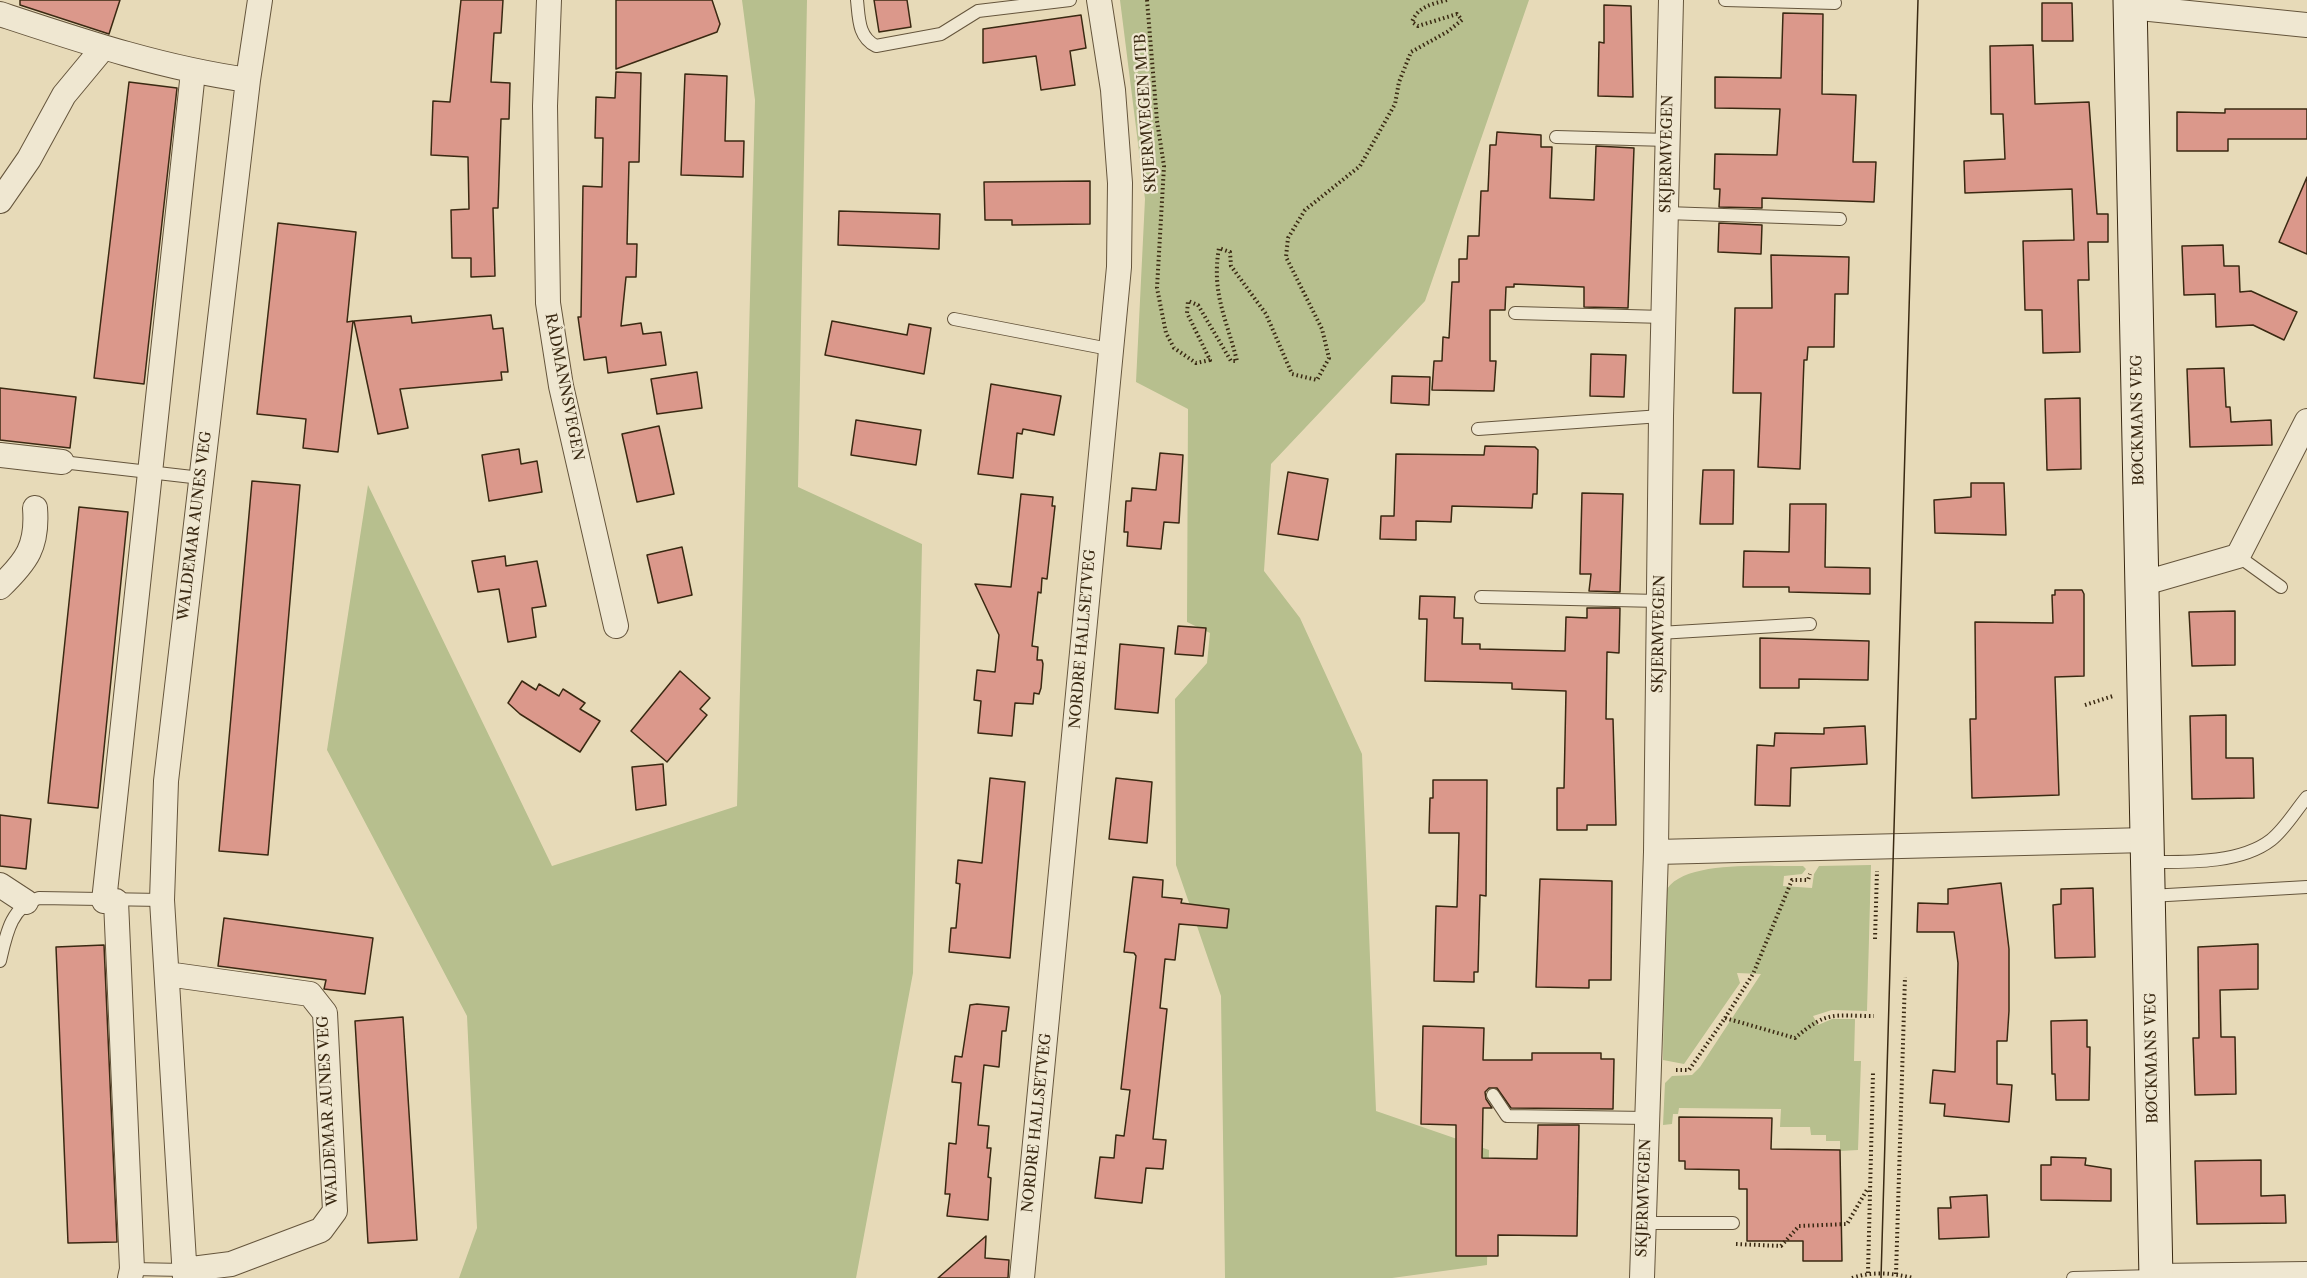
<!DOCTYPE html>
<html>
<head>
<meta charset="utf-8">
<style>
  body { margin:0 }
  canvas { display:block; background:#e7dab8 }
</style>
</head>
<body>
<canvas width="2307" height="1278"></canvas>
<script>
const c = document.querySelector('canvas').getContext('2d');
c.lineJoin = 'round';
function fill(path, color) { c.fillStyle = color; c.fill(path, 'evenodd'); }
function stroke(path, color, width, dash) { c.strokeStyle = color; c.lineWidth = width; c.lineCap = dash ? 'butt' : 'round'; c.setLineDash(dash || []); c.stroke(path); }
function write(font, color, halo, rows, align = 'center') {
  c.font = font + ' "Libre Caslon Text",serif'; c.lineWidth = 4.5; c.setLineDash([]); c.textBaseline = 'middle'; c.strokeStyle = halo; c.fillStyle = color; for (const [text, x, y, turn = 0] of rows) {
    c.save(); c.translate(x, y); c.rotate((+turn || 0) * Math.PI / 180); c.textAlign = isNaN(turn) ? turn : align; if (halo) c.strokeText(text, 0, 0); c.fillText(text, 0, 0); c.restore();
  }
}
const green = new Path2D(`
  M742,0H807L798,487L922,544L913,973L856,1278H459L477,1228L467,1016L327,750L368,485L552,866L737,806L755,100Z
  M1120,0H1529L1425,301L1271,464L1264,571L1300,618L1362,754L1376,1111L1489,1150L1487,1265L1392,1278H1225L1221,996L1176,865L1175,699L1207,663L1210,633L1187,622L1188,409L1136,382L1145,199Z
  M1871,865L1867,1011L1832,1010L1813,1016L1818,1025L1832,1019H1855L1854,1061H1861L1858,1150L1840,1151V1141H1826V1135H1811L1810,1127H1780L1781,1109L1679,1108L1678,1114H1673L1672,1124L1663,1125L1665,1083L1672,1076L1692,1075L1700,1067L1761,974L1737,973L1740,983L1684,1064L1663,1060L1665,893C1679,858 1771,867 1803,866L1806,869L1802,874L1784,876L1783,886L1812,888L1814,874L1819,866Z`);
const building = new Path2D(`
  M20,0H120L109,34L20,5Z
  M461,0H503L501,33H494L491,82L510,83L509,119H501L498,208H493L495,276L471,277V258H452L451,210L469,209L468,157L431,155L433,101L450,102Z
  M616,0H712L720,24L717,32L616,69Z
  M874,0H907L911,27L879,32Z
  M2042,3H2072L2073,41H2042Z
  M1604,5L1631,6L1633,97L1598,96L1599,42L1604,43Z
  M1783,13L1823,14L1822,94L1856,95L1853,162H1876L1874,202L1762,198V208L1719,207L1720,189H1714L1715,154L1777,155L1780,109L1715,108V77L1781,78Z
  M1081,15L1086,48L1070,51L1075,85L1041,90L1036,56L983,63V29Z
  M2033,45L2035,104L2089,102L2097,214H2108V242H2088L2089,280H2078L2080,352L2043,353L2042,310H2025L2023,241L2074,240L2072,189L1965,193L1964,161L2005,159L2003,114H1991L1990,46Z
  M616,72L641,73L639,162H629L627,244H637L636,277H626L621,326L641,323L643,334L661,332L666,365L608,373L606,357L584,360L578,317H581L583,186L602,187L603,138H595L596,97L615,98Z
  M685,74L727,76L725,141H744L743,177L681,175Z
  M129,82L177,88L144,384L94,378Z
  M2225,109H2307V139H2228V151H2177V112L2225,113Z
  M1497,132L1541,135V147H1552L1550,198L1594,200L1596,146L1634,148L1628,308L1584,307V287L1514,284V287H1506L1505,310H1490V361H1496L1494,391L1432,390L1434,361H1442L1443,337L1449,338L1452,282H1459V259H1467L1468,236H1479L1481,191H1488L1490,145H1496Z
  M2307,177V254L2279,242Z
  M1090,181V224L1012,225V220H985L984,182Z
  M839,211L940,214L939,249L838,245Z
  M278,223L356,232L347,322L353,321L338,452L303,448L306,419L257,414Z
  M1719,223L1762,225L1761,254L1718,252Z
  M2223,245L2224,266H2239L2240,292L2251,291L2297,312L2284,340L2253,325L2216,327L2215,294L2184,295L2182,246Z
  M1771,255L1849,257L1848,294H1835L1834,347H1808L1807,360H1804L1800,469L1758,467L1761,393H1733L1735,308H1772Z
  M491,315L493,329L503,328L508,372H501L502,380L400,389L408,428L378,434L354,321L411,316L412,323Z
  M832,321L907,335L909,324L931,328L924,374L825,355Z
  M1591,354L1626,355L1624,397L1590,396Z
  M2224,368L2226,407H2230L2231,422L2271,420L2272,445L2190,447L2187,369Z
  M697,372L702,408L657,414L651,379Z
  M1392,376L1430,377L1429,405L1391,403Z
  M991,384L1061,396L1054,435L1023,429L1022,434L1017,433L1013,478L978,474Z
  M0,388L76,397L70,448L0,440Z
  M2080,398L2081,469L2047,470L2045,399Z
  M856,420L921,430L916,465L851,455Z
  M659,426L674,494L637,502L622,434Z
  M1485,446L1535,447L1538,450L1537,494H1533L1532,508L1452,506L1451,522L1416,521V540L1380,539L1381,516H1394L1396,454L1484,455Z
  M519,449L521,464L537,461L542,492L489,501L482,455Z
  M1160,453L1183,455L1179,523L1164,522L1161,549L1127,546L1128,532H1124L1126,501H1131L1132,488L1156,490Z
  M1703,470H1734L1733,524H1700Z
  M1288,472L1328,479L1318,540L1278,534Z
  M252,481L300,485L268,855L219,851Z
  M1971,483H2004L2006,535L1935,533L1934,500L1971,497Z
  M1582,493L1623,494L1620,592L1589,591L1591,574H1580Z
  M1021,494L1053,497L1052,506H1055L1047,579L1042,578L1041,593L1038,592L1032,646L1038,647L1037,660H1042L1043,664L1041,688L1039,694L1034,693L1033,704L1015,703L1012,736L978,733L981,701L974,700L977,670L995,672L999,635L975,584L1011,587Z
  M1790,504H1826L1825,567L1870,568V594L1789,592V587H1743L1744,551L1789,552Z
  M79,507L128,512L98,808L48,803Z
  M682,547L692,595L658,603L647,555Z
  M505,556L506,566L537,561L546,606L532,608L536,637L508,642L499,589L478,592L472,561Z
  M2055,590H2082L2084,594V676L2055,677L2059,795L1972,798L1970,719H1976L1975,622L2053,623L2052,595H2055Z
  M1420,596L1455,597L1454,618H1463L1462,644H1480V649L1565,651L1566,617L1587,618V608H1620L1619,653L1607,652L1606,719H1613L1616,825H1587V830H1557V788H1564L1566,691L1512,689V683L1425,681L1427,619H1419Z
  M2235,611V665L2192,666L2189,612Z
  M1178,626L1206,628L1203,656L1175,654Z
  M1760,638L1869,641L1868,680L1799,679V688H1760Z
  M1120,644L1164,648L1158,713L1115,709Z
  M680,671L710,698L700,709L707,715L667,762L631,731Z
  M522,681L536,690L539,684L559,696L563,689L585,703L580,709L600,721L580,752L520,714L508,703Z
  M2226,715V758H2253L2254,798L2192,799L2190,716Z
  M1865,726L1867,764L1791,768L1790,806L1755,805L1757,745L1774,746L1775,733L1824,734V728Z
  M663,764L666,805L636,810L632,767Z
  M990,778L1025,782L1010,958L949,952L951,928H956L960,884L956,883L958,860L982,863Z
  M1116,778L1152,782L1147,843L1109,839Z
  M1433,780H1487L1486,896L1480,895L1478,972H1474V982L1434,981L1436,906L1457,907L1459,833H1429L1430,798H1433Z
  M0,815L31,819L26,869L0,866Z
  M1133,877L1163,880L1162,897L1182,899L1181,903L1229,909L1227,928L1179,924L1175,960L1165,959L1160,1008L1167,1009L1153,1139L1166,1140L1163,1169L1146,1168L1142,1203L1095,1198L1100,1157L1114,1158L1116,1135L1124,1136L1130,1090L1121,1089L1136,956L1134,953L1124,952Z
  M1540,879L1612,881L1611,980H1589V988L1536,987Z
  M2001,883L2009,949V1011L2007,1041H1997V1084L2012,1085L2009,1122L1944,1116L1945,1104L1930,1103L1933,1070L1955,1072L1958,963L1954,932H1917L1918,903L1948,904V889Z
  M2093,888L2095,957L2055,958L2053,905L2061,904V889Z
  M224,918L373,938L365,994L324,989L326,980L218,966Z
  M2258,944V989L2220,990L2221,1037H2235L2236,1094L2195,1095L2193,1038H2199L2198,947Z
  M104,945L117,1242L68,1243L56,947Z
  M977,1004L1009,1007L1006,1031H1002L999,1067L984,1065L978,1125L989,1126L987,1148H991L988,1177L991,1178L988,1220L947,1216L950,1194H945L949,1143L956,1144L961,1083L952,1082L955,1056L962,1057L970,1005Z
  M403,1017L417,1240L368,1243L355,1021Z
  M2087,1020V1047H2090L2089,1100H2056L2055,1074H2052L2051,1021Z
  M1423,1026L1484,1028L1483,1060H1532V1053H1601V1059H1614L1613,1109L1511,1108L1497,1088H1489L1485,1092L1486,1099L1492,1108H1483L1482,1158L1537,1159L1538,1125H1579L1577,1236L1498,1235V1256H1456V1125L1421,1124Z
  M1679,1117L1772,1118L1771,1149L1840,1150L1842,1261H1803V1241H1747V1189H1739V1170L1685,1169V1161H1679Z
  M2051,1157L2086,1158L2085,1165L2111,1169V1201L2041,1200V1165H2051Z
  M2261,1160V1196L2285,1195L2286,1223L2197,1224L2195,1161Z
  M1987,1195L1989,1237L1939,1239L1938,1208H1951L1950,1197Z
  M986,1236L985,1258L1009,1260L1008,1278H938Z`);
const path = new Path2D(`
  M1147,0L1157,121L1164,166L1157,288L1166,333L1174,348L1196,363L1210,360L1187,313L1188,301L1198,305L1231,361H1237C1227,320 1211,293 1219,248L1230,252L1231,266L1266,314L1292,374L1317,380L1329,358L1322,329L1286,257L1288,238L1305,210L1360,166L1395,104L1399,82L1411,52L1447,32L1462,20L1457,14L1418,26L1412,22C1418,6 1433,4 1447,0
  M2085,705L2113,696
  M1875,939L1877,871
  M1725,1018L1753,974L1792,880H1808L1810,874
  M1676,1070H1689L1725,1018L1795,1038C1828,1010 1832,1016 1874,1016
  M1736,1244L1781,1246L1799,1226L1847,1224L1868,1188
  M1868,1273L1873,1073
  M1896,1274L1905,977
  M1852,1278C1873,1271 1892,1273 1913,1278`);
const service = new Path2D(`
  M857,0C859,18 858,37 876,46L941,34L978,11L1070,0
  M1725,0L1835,3
  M1556,137L1668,140
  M1666,213L1840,219
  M1515,313L1664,317
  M954,319L1109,349
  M1478,429L1661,416
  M62,462L201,478
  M2238,556L2281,587
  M1481,597L1659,601
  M1659,633L1810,624
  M2149,862C2186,862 2240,864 2271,840C2285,829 2296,810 2307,797
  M2150,896L2307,887
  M0,961C6,935 11,906 39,898L162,900
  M1493,1095L1507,1116L1647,1118
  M1643,1223H1733
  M132,1269L184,1270
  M2073,1278L2155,1276`);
const minor = new Path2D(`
  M549,0L545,106L548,303L561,386L616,626
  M2130,7L2307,25
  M0,14C82,41 162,68 248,80
  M0,201L29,159L64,95L103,48
  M0,455L62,462
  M2141,584L2238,556L2307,421
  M0,587C27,561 38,546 35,508
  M1656,852L2147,840
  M0,885L26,902
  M104,901L193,72
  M116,901L132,1269L130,1278
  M167,974L310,994L325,1013L335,1211L321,1230L231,1264L184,1270
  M2156,1276L2307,1274
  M185,1278L162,900L166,781L248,80L260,0
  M1022,1278L1119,267L1120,183L1113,90L1099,0
  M1642,1278L1656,852L1661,416L1671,0`);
const secondary = new Path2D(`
  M2130,0L2156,1278`);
const tram = new Path2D(`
  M1881,1278L1918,0`);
const streetNames = [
  ["SKJERMVEGEN MTB",1146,113,-94],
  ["SKJERMVEGEN",1667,154,-89],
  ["RÅDMANNSVEGEN",564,387,79],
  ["BØCKMANS VEG",2138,420,-91],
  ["WALDEMAR AUNES VEG",195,526,-83],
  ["SKJERMVEGEN",1659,634,-89],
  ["NORDRE HALLSETVEG",1083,639,-85],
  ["BØCKMANS VEG",2152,1058,-91],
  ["WALDEMAR AUNES VEG",328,1111,-93],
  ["NORDRE HALLSETVEG",1037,1123,-84],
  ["SKJERMVEGEN",1644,1198,-88]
];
fill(green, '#b7bf8e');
fill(building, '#db988b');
stroke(building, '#3a2912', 1.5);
stroke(service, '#65553c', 14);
stroke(minor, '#65553c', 26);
stroke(secondary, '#3a2912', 35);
stroke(path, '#3a2912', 4, [1.5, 3]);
stroke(service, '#efe7d1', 12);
stroke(minor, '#efe7d1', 24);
stroke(secondary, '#efe7d1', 33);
stroke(tram, '#3a2912', 1.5);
write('15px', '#3a2912', '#efe7d1', streetNames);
</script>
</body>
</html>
